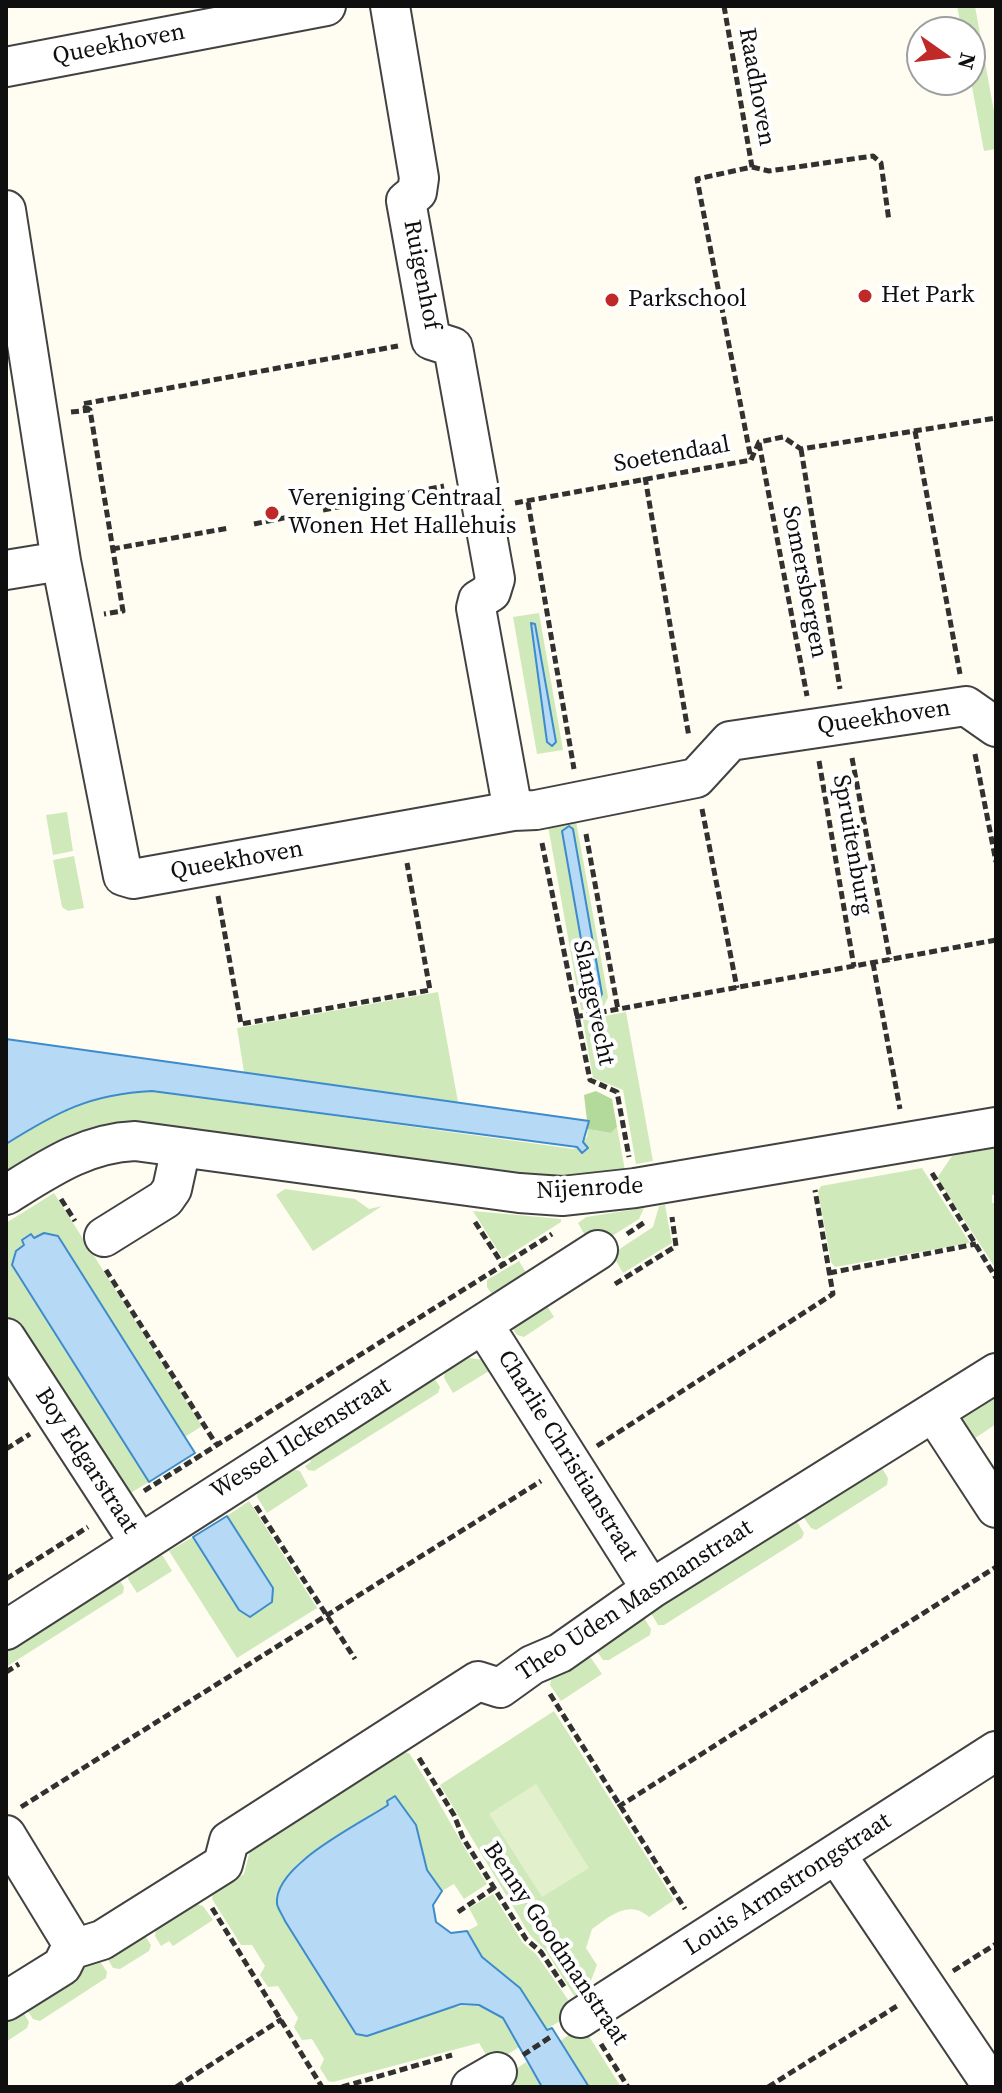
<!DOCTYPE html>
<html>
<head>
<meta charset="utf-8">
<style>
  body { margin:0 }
  #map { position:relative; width:1002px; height:2093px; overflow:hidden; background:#fffdf1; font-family:"Source Serif 4",serif }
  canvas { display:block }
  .frame { position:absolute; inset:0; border:8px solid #0f0f0f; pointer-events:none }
  .north { position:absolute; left:906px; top:16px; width:80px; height:80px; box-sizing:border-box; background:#fff; border:2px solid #9f9f9f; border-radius:50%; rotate:104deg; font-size:22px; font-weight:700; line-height:32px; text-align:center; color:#0f0f0f }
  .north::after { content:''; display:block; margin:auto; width:28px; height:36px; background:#bf2927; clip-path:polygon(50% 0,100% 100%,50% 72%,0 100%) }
</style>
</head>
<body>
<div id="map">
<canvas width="1002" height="2093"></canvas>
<div class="frame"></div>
<div class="north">N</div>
</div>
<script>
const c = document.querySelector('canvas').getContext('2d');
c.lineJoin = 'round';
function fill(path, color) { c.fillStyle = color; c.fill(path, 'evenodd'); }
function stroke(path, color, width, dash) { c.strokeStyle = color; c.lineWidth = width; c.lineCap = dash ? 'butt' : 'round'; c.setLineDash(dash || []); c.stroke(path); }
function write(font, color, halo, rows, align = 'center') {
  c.font = font + ' "Source Serif 4",serif'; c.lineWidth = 8; c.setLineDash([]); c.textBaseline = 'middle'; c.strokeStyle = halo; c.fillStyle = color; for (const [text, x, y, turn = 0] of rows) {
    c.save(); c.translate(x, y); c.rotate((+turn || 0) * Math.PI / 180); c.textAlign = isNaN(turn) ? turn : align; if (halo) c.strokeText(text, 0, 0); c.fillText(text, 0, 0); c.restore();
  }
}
const green = new Path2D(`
  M957,6H975L996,123V149L984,151L970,76V32H962Z
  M539,613L563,750L537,754L513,617Z
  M67,812L73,851L53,855L46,815Z
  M576,821L608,997L604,1006L581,1010L548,826Z
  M74,856L84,908L68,911L62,907L53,860Z
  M438,992L458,1102L244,1072L237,1028Z
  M626,1012L653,1161L636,1164L623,1090L593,1078L583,1020Z
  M152,1091L574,1149L587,1137L588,1129L611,1133L617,1127L626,1176L565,1182L154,1128L6,1180V1144C57,1112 90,1094 152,1091Z
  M996,1148V1195H992V1203H996V1269L937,1178L952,1156Z
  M922,1168L970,1243L835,1267L831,1262L818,1191L821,1186Z
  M285,1189L355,1199L369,1209L382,1206L313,1251L276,1195Z
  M54,1193L202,1426L185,1437L58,1236L22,1240L24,1244L12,1266L149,1482L122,1498L6,1314V1223Z
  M665,1205L672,1243L623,1273L612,1254L653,1227L659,1206Z
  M644,1208L639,1219L604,1241L587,1239L578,1223L586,1217Z
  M473,1211L561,1219V1222L503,1259Z
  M519,1261L530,1279L494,1297L487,1287V1280Z
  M542,1298L554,1317L524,1337L517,1335L509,1323Z
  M469,1358L485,1360L494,1368L453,1393L444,1378L445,1372Z
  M430,1372L440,1387L438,1393L314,1471L308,1470L305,1466L311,1462L305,1451Z
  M996,1397V1424L971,1441L961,1418Z
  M878,1462L888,1478L887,1485L816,1530L811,1528L800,1512Z
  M292,1469L300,1471L308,1486L267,1513L257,1497L258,1491Z
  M249,1501L317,1608L237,1658L169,1551L193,1537L239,1610L251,1617L272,1602L273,1588L227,1516Z
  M793,1515L804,1533L802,1538L664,1625H658L648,1608Z
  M156,1555L163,1556L172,1571L137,1593L128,1579L129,1572Z
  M114,1572L124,1587L123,1593L6,1667V1641Z
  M641,1613L651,1629L650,1635L609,1660H603L592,1644Z
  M586,1657L591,1658L602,1674L561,1701L550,1685L551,1680Z
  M554,1711L674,1900L649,1917C629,1899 610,1916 592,1929L586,1948L597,1965L581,2007L546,1951L530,1935L440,1785Z
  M402,1752L409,1753C437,1796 459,1841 487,1884L464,1899L454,1884L442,1891L427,1870L413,1819L389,1805L298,1863L280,1888L356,2034L367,2036C403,2024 474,1986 504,2019C511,2027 515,2038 521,2046L492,2064L479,2043L333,2082L328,2081L320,2068L324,2059L312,2039L302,2040L294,2027L298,2018L278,1986L268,1987L260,1975L265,1966L252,1945H241L212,1899L213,1893L244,1874L251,1847Z
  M493,1894L523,1943L536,1954L576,2011L547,2029L520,1988L482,1957L467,1931L478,1925L469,1908Z
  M197,1904L203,1906L213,1920L173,1946L169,1941L161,1946L155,1936L156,1929Z
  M141,1930L151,1945L149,1951L120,1969L113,1968L104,1953Z
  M97,1957L107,1972L106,1978L40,2021L33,2019L23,2004Z
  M20,2007L29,2022L27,2028L6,2042V2016Z
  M584,2025L585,2030L621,2087H589L560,2041Z
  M526,2062L542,2087H511L502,2078Z`);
const forest = new Path2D(`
  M596,1091L612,1099L617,1127L611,1133L588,1129L584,1095Z`);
const pitch = new Path2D(`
  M536,1784L589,1868L542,1897L489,1814Z`);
const water = new Path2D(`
  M531,623L535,624L556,742L552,746L547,742Z
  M569,826L573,829L602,994L597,1000L591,996L562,831Z
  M6,1039L589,1121L583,1142L588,1148L582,1153L577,1147L152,1091C90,1094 57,1112 6,1144Z
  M44,1233L58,1236L195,1453L149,1482L12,1265L16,1251L24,1245L22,1240L31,1234L34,1238Z
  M227,1516L273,1588L272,1602L250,1617L239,1610L193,1537Z
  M395,1796L416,1825L427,1870L442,1891L433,1905L436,1922L451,1933L467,1931L482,1957L520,1988L547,2030L552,2028L589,2087H542L503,2018L479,2005L461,2004L367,2036L356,2034L285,1921C283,1916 278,1909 277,1904C273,1865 360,1824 388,1805L387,1801Z`);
const path = new Path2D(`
  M724,6L752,167L697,179L751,459
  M752,167L769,171L873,156L881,163L889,221
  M90,410L82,404L398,346
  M71,412L90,410L123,611L104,614
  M915,431L960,674
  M759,443L807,696
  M801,449L840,689
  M645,477L689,737
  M528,502L574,769
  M515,503L751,460L759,442L783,437L801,449L996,418
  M323,510L444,486
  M254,524L298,515
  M112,549L229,528
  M975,754L996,862
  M852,758L890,960
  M819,761L854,967
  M702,809L737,988
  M586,834L618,1010
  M542,843L590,1080L617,1092L629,1157
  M218,896L241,1024L430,990L407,863
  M873,963L900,1109
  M575,1017L996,940
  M932,1173L996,1278
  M61,1199L75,1221
  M475,1222L503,1265
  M627,1234L645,1222
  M106,1270L216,1444
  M829,1273L976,1244
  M615,1284L676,1246L672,1217
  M597,1446L833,1294L815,1190
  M6,1449L30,1434
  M144,1491L552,1234
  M256,1506L355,1659
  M6,1579L88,1527
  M6,1672L19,1664
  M550,1694L685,1909
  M419,1758L454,1815L463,1838L526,1939L541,1952L565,1988
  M21,1807L541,1481
  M618,1807L996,1567
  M212,1908L322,2087
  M458,1912L495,1887
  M953,1971L996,1944
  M601,2044L628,2087
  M523,2055L552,2036
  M176,2087L282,2019
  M342,2087L452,2055
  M768,2087L897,2006`);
const minor = new Path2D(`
  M390,6L419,178L417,192L406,201L431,340L453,347L495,579L491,592L478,600L476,608L513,811
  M6,67L326,6
  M6,210L61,561L123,876L133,879L513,811L536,810L696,778L730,741L966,706L996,727
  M6,570L61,561
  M6,1195C48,1169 85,1143 135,1141L519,1193L562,1196L635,1188L996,1127
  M104,1237L165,1199L172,1189L181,1148
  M483,1324L651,1589
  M6,1338L140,1544
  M934,1413L996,1508
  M6,1630L598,1250
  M6,1835L70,1940V1950
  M836,1854L993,2087
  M6,2001L62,1966L70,1950L102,1940L223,1864L229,1841L478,1681L500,1688L532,1665L560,1653L651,1589L996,1373
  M580,2018L996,1751
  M471,2087L497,2072`);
const markers = [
  [865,296,8,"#bf2927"],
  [612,300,8,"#bf2927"],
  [272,513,8,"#bf2927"]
];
const streetNames = [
  ["Queekhoven",119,45,-11],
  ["Raadhoven",756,87,80],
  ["Ruigenhof",421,275,79],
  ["Soetendaal",672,455,-10],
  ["Somersbergen",804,582,79],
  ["Queekhoven",884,718,-8],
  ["Spruitenburg",852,845,80],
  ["Queekhoven",237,861,-10],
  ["Slangevecht",593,1003,78],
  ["Nijenrode",590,1189,-3],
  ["Wessel Ilckenstraat",301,1439,-32],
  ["Charlie Christianstraat",567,1456,58],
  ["Boy Edgarstraat",86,1461,57],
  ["Theo Uden Masmanstraat",635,1601,-33],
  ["Louis Armstrongstraat",788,1885,-33],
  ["Benny Goodmanstraat",555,1944,56]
];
const poiNames = [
  ["Het Park",881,296],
  ["Parkschool",628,300],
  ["Vereniging Centraal",288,499],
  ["Wonen Het Hallehuis",288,527]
];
fill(green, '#d0e9bb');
fill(forest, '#b3da9a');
fill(pitch, '#e2f1cc');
fill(water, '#b6daf6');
stroke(water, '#3e8bcc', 2);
stroke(minor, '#424242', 42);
stroke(path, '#313131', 5, [8, 4]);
stroke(minor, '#fff', 38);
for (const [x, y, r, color] of markers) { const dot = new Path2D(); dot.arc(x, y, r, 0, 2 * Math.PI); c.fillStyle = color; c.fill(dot); stroke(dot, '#fff', 3); }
write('24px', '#0f0f0f', '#fff', streetNames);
write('24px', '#0f0f0f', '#fff', poiNames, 'left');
</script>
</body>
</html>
